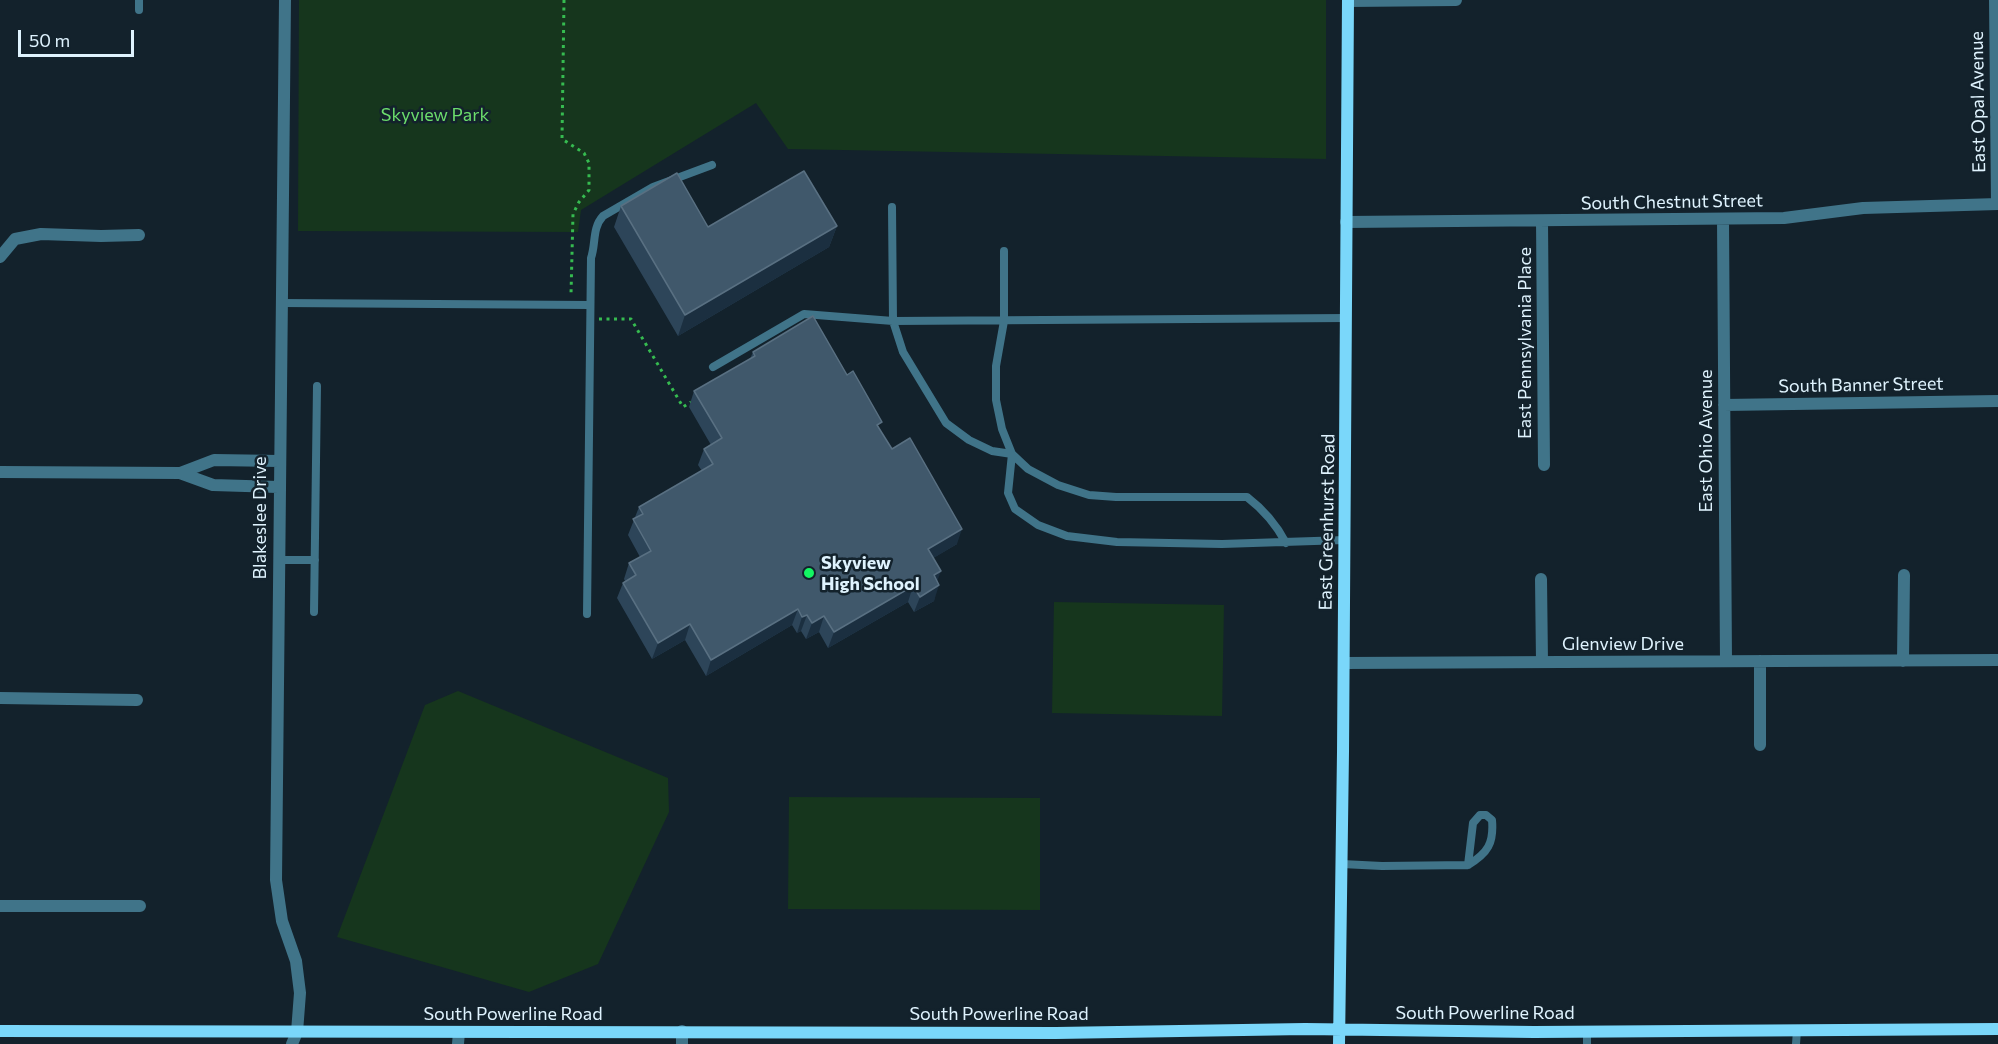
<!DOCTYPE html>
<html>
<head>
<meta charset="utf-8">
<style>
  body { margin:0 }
  #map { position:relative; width:1998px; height:1044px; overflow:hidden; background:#13222c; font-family:Commissioner,sans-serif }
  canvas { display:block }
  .scale { position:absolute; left:18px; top:30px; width:116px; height:27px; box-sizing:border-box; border:3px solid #dff3fe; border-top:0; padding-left:8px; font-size:18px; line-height:21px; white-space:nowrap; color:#dff3fe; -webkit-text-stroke:4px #13222c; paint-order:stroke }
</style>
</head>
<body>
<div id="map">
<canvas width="1998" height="1044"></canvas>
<div class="scale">50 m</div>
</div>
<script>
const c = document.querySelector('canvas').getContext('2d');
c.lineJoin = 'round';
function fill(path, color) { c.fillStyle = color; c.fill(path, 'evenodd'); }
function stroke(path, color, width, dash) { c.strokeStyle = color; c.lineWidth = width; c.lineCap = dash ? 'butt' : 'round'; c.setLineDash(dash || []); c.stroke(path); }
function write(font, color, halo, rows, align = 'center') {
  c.font = font + ' Commissioner,sans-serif'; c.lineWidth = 5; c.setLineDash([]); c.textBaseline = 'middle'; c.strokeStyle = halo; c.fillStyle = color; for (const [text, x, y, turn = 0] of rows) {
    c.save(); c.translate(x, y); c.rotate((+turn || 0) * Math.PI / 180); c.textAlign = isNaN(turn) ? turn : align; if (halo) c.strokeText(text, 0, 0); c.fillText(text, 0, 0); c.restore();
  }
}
const green = new Path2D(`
  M299,0H1326V159L788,149L756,103L581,210L578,232L298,231Z
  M1054,602L1224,605L1222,716L1052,713Z
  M458,691L668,778L669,812L598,964L529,992L337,937L425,705Z
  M789,797L1040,798V910L788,909Z`);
const path = new Path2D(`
  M564,0L562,139L584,153L589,163V190L579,202L573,214L571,294
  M599,319H631L683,407L691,402`);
const lane = new Path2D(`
  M139,10V0
  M892,207L893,321L903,352L946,423L969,440L992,451L1012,454L1002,429L996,400V366L1004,321V251
  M281,303L590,305
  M713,367L804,314L893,321L1347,318
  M1012,454L1008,493L1015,509L1038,525L1067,536L1117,542L1222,544L1345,540
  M1012,454L1028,469L1058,485L1089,495L1116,497H1247C1264,510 1276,524 1286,543
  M278,560H315
  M314,612L317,386
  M587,614L591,258C596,244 592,228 603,216L653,187L712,165
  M1480,815H1486L1492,820C1494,843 1488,853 1468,865L1473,823Z
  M1342,864L1382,866L1468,865
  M1587,1031V1044
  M1796,1044L1797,1030`);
const street = new Path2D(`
  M285,0L276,880L282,921L296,961L300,993L297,1032L292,1044
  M1995,0L1997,204
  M1348,1L1456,0
  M1723,220L1726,661
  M1542,221L1544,465
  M1346,222L1784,218L1863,208L1998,204
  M0,257L15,239L41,234L101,236L139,235
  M1724,405L1998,401
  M0,472L180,473
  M278,487L213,485L180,473L214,460L279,461
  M1541,579L1542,662
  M1903,661L1904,575
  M1344,663L1998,660
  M0,698L137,700
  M1760,745V661
  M0,906H140
  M458,1044L459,1032
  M682,1044V1031`);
const secondary = new Path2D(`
  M0,1031L1056,1033L1305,1029L1534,1032L1998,1029
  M1339,1044L1343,752L1348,0`);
const wall = new Path2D(`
  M621,206L708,227L837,226L829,247L678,336L614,227Z
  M753,352L847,375L892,449L957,544L933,558L937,581L934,601L914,612L908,602L828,648L819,632L806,639L801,631L797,633L792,625L706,676L685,640L652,659L617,598L623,583L625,581L624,579L629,563L640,557L628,535L639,507L702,471L698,465L704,449L711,445L689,407L694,391L750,359Z`);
const shadedWall = new Path2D(`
  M837,226L829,247L678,336L685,315Z
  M962,529L957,544L922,565L928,549Z
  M941,571L935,587L934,575Z
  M939,585L934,601L914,612L920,597Z
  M913,586L908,602L828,648L834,632Z
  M798,609L792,625L706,676L711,660Z
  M807,615L801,631L797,633L802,617Z
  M824,616L819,632L806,639L812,623Z
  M690,624L685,640L652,659L658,643Z`);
const building = new Path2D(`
  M804,171L837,226L685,315L621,206L677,173L708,227Z
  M813,316L847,375L853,371L882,422L877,425L892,449L910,438L962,529L928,549L941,571L934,575L939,585L920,597L913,586L834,632L824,616L812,623L807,615L802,617L798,609L711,660L690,624L658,643L623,583L636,575L629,563L651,551L633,519L643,514L639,507L713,464L704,449L722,438L694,391L755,356L753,352Z`);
const markers = [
  [809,573,6,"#13f663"]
];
const streetNames = [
  ["East Opal Avenue",1978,102,-91],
  ["South Chestnut Street",1672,202,-1],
  ["East Pennsylvania Place",1525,343,-90],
  ["South Banner Street",1861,385,-1],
  ["East Ohio Avenue",1706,441,-90],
  ["Blakeslee Drive",260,518,-90],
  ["East Greenhurst Road",1327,522,-89],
  ["Glenview Drive",1623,644],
  ["South Powerline Road",1485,1013],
  ["South Powerline Road",513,1014],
  ["South Powerline Road",999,1014]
];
const parkNames = [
  ["Skyview Park",435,115]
];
const poiNames = [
  ["Skyview",821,563],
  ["High School",821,584]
];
fill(green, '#16361d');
stroke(path, '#36bb50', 3, [3, 4.5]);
stroke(lane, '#407489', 8);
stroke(street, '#407489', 12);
stroke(secondary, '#7ad7fa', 12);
fill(wall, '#2d4559');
fill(shadedWall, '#1b2f40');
fill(building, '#40586b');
stroke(building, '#597082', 1.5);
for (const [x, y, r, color] of markers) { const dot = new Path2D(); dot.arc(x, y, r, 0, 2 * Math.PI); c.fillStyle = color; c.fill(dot); stroke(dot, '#13222c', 2); }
write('18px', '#dff3fe', '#13222c', streetNames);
write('18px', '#6cdd6c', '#13222c', parkNames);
write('bold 18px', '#dff3fe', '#13222c', poiNames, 'left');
</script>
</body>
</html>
